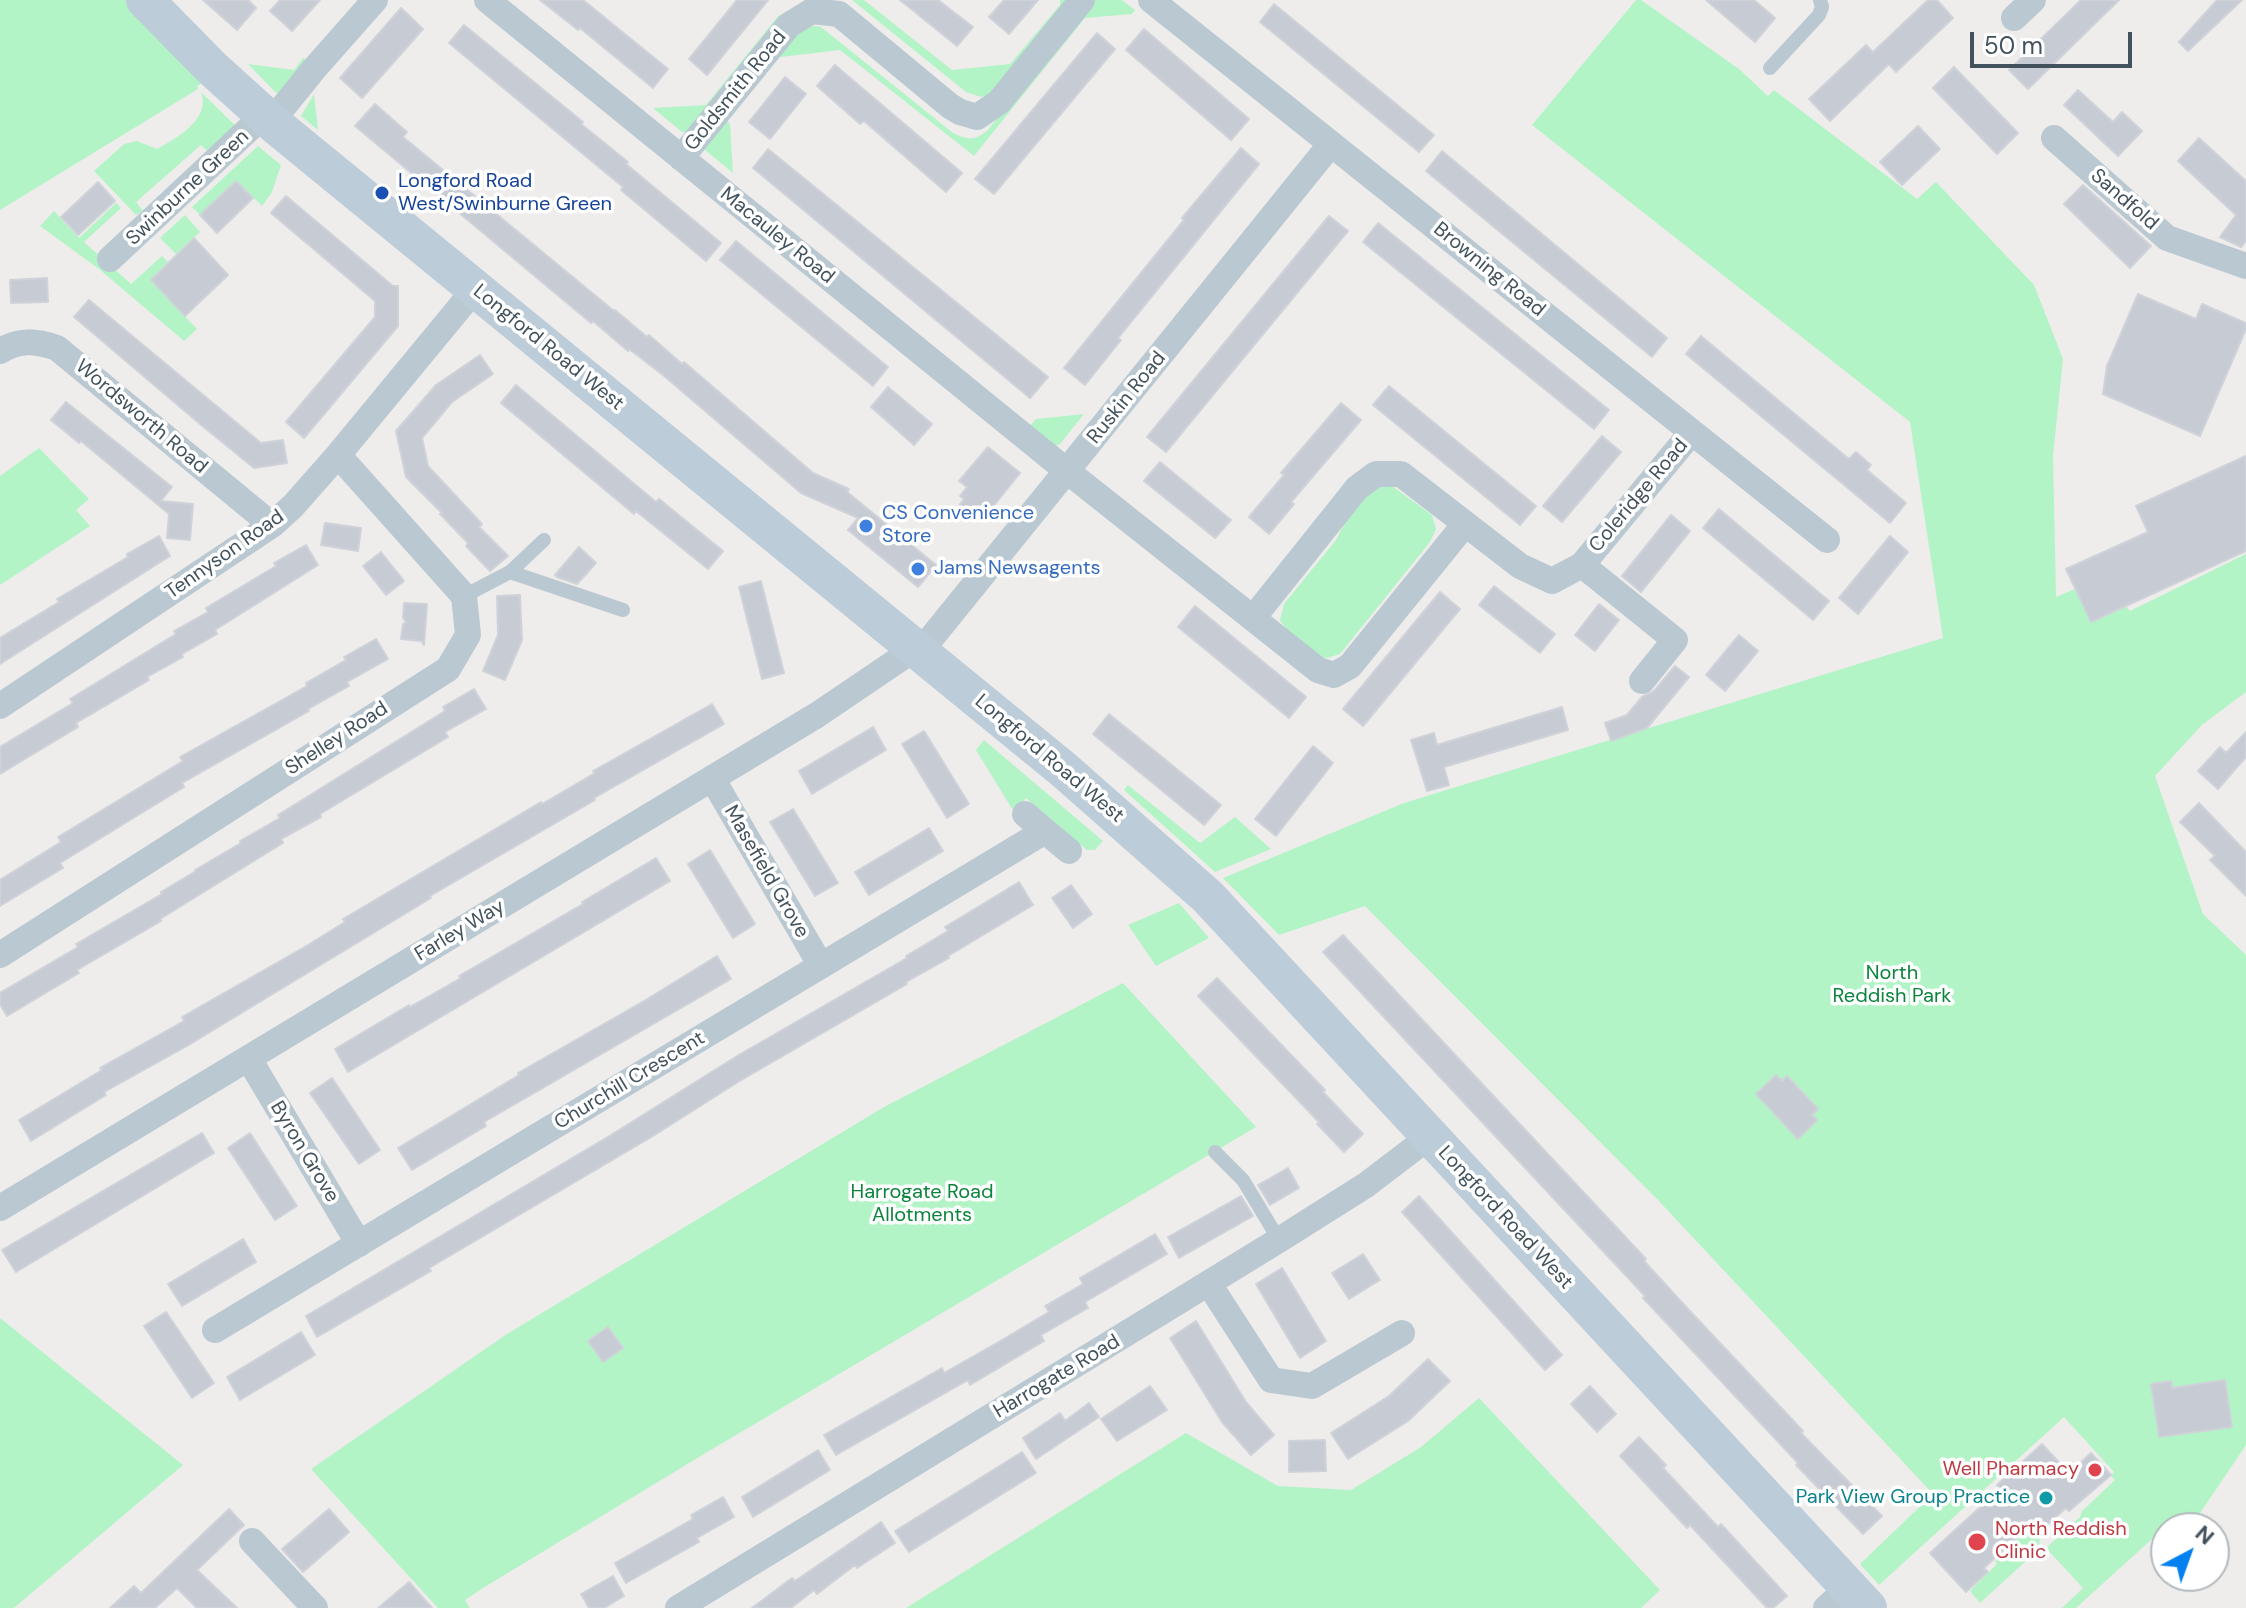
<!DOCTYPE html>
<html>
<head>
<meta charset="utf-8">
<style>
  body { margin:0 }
  #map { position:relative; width:2246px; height:1608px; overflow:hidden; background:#efecec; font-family:"DM Sans",sans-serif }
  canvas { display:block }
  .north { position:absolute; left:2150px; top:1512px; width:80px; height:80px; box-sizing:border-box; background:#fff; border:2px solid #b3babe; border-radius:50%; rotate:41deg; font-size:22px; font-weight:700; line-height:32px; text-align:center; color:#42525c }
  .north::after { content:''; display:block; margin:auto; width:28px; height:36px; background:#0481f1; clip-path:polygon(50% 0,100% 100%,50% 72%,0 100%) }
  .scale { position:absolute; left:1970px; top:32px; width:162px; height:36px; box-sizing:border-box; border:4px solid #42525c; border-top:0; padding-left:10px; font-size:24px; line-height:28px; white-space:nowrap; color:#42525c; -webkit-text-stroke:6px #fff; paint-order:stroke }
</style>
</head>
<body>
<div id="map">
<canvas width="2246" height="1608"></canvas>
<div class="north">N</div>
<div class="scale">50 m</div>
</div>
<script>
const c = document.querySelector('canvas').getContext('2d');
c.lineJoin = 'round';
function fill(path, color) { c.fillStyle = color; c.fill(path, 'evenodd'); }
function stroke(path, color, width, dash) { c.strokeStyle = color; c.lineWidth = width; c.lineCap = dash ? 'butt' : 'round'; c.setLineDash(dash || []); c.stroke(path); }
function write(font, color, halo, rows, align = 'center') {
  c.font = font + ' "DM Sans",sans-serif'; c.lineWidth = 7; c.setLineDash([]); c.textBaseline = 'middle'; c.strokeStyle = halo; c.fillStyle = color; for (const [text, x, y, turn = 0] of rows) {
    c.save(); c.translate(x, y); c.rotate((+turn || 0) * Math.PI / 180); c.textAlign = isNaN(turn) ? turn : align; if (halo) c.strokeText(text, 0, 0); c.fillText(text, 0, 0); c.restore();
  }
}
const green = new Path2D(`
  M0,0H129L209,79L197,86L198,89L0,210Z
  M852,0H864L952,70L1010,64L1060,5V0H1071L993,94L981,97L966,92Z
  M1093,0H1122L1135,10L1132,14L1085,18L974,156L840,50L781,57L777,53C789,39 801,22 821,27L953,133C967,140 975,141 987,131Z
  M1636,0H1641L1739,69L1768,96L1774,90L1917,199L1936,182L2034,285L2063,359L2053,456L2056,597L2094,581L2106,609L2127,607L2130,611L2246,554V692L2202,725L2155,776L2203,914L2246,955V1445L2190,1528H2182L2173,1520L2076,1608H2062L2083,1588L2046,1548L2080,1517L2082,1511L2115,1480L2111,1476L2114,1472L2064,1417L1879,1585L1860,1564L1933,1494L1657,1199L1365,906L1279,935L1223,878L1404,803L1943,638L1910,422L1532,125Z
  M779,15L783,19L689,132H682L653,108L706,105Z
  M303,58L307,60L284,90L276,93L248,64L294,70Z
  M201,92L241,131L213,156L201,145L136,202L143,211L136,215L94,171L124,144L137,141L157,149C177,138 211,119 201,92Z
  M314,94L318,130L301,116Z
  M725,119L730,124L733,173L704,149Z
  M258,146L281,165L272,192L262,206L236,180L200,215L192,207Z
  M116,203L121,208L84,242L131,284L162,256L168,262L150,280L197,329L184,341L99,269L40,226L54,211L79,238Z
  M185,215L200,232L176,254L160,238Z
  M1084,414L1060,444L1054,446L1029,427L1036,419Z
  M39,448L89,499L76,510L90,526L0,585V476Z
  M1380,484L1392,486L1432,515L1436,529L1430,542L1340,654C1339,654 1328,658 1327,658C1309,658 1289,634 1280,620L1284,604L1336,540L1351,511Z
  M984,740L1103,841L1095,850H1087L1026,798L1014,812L976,750Z
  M1128,785L1200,843L1235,817L1271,849L1215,872L1124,790Z
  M1179,903L1209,938L1156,966L1128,925Z
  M1123,983L1256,1127L704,1454L483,1588L465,1600L470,1608H438L311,1469L507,1334L884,1107Z
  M0,1318L183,1465L14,1608H0Z
  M1479,1398L1660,1590L1641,1608H906L1186,1433L1278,1486L1351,1490L1421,1447Z
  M2022,1514L2040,1534L2039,1549L1980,1603L1970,1591L1997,1564L1995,1561L2024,1533L2014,1521Z`);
const building = new Path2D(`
  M203,0H248L256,8L237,30Z
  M280,0H320L292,31L270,11Z
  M540,0H583L668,69L653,88L580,28L578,30Z
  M737,0H768L707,75L689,59Z
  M900,0H938L973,27L957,46Z
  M1004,0H1038L1009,34L989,17Z
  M1706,0H1754L1775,18L1755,42Z
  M1928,0H1937L1953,18L1896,72L1889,64L1830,121L1809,99L1866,45L1873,52Z
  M2081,0H2119L2028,89L2009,70Z
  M2217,0H2242L2188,51L2179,42Z
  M1274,4L1434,135L1419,152L1260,22Z
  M401,8L423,29L362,98L340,78Z
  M464,25L583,122L581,124L628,162L626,164L721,243L706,261L621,190L623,187L449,43Z
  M1144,29L1249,119L1231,140L1126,50Z
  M1097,33L1115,49L994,194L975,179Z
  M835,65L962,173L946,192L864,121L860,124L817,86Z
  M1954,67L2018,133L1997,154L1933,88Z
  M785,77L806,94L770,139L749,122Z
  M2078,90L2113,122L2122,112L2142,131L2118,156L2064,105Z
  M375,104L407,132L403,137L614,311L615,310L647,337L649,335L682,364L684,362L813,473L849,489L847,492L936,565L918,587L848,530L858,518L801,493L663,375L629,349L628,351L593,321L591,323L355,126Z
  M1918,126L1940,149L1902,185L1880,162Z
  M2199,138L2246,181V241L2241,247L2220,237L2236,215L2178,161Z
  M1241,148L1259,164L1118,338L1121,340L1085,385L1064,368L1184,220L1182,218Z
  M768,149L1048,377L1030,398L753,168Z
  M1442,151L1667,338L1652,357L1426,171Z
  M236,181L253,198L217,233L200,215Z
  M98,182L115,201L78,235L61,217Z
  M2083,185L2151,246L2130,268L2064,204Z
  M286,196L393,286H398V326L304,438L286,422L375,317V301L271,213Z
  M1329,216L1348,231L1166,452L1147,437Z
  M1378,223L1609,410L1594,429L1363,242Z
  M194,238L228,275L185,316L151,280Z
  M736,241L888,367L873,386L720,260Z
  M47,278L48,302L11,303L10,280Z
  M2138,294L2196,319L2202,304L2246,323V329L2200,436L2103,394L2107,366Z
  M89,300L261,443L283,440L287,463L254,468L200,424L74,317Z
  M1701,336L1849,459L1856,452L1871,465L1867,470L1906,503L1890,523L1686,354Z
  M480,355L493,374L452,402L422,438L428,466L482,524L479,527L508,556L490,571L466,546L468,543L440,514L442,513L406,477L396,431L436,385Z
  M516,385L656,502L659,499L723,551L708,569L636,511L634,514L501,403Z
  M1389,386L1536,506L1520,525L1373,405Z
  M888,387L932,424L914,445L871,407Z
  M66,402L172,487L161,501L193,504L190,540L167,538L169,514L81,441L79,443L51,420Z
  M1341,403L1361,420L1291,502L1294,504L1269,534L1249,517L1284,475L1281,473Z
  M1602,436L1621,452L1562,522L1543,506Z
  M988,447L1020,473L992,508L987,504L973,521L958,507L964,499L960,496L967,487L959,481Z
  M2246,456V551L2091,622L2066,569L2148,532L2136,506Z
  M1160,462L1231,520L1215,538L1144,481Z
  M1719,509L1829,601L1813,620L1703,528Z
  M1671,515L1690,531L1641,592L1622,576Z
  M325,523L361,528L358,551L321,545Z
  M159,536L170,556L0,664V638L59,602L57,599L128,557L127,554Z
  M1890,536L1908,552L1858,614L1839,598Z
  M306,545L318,565L215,630L217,634L182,654L183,657L147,677L149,680L76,723L78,727L0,774V747L73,703L70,699L176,634L174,631L208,612L206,608L276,566L274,563Z
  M579,547L596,563L577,584L557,577L555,575Z
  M381,552L404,581L386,595L363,566Z
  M761,581L784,673L762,679L739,587Z
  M1494,586L1555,634L1540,653L1479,605Z
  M1440,592L1460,609L1363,726L1343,709Z
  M520,595L522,640L505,680L483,671L498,635L497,596Z
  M404,603L427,604L424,645L421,641L401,639L403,624L406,622L403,618Z
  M1599,604L1619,620L1595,651L1575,635Z
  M1195,606L1306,697L1289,718L1178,627Z
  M1739,635L1758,651L1725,691L1706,675Z
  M376,639L388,659L347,682L349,686L308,709L309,711L182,783L184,787L60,863L63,868L0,906V880L61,842L58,837L183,761L180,757L307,686L306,683L346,660L344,657Z
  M1675,666L1689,677L1647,728L1611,741L1605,723L1627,715L1642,697L1654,691Z
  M474,689L486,709L445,732L448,737L320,814L321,817L281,839L283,843L160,919L161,921L77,970L79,973L7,1016L0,1004V993L78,947L76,944L162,894L161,892L196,871L195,870L241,843L240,841L280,818L278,815L445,711L443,707Z
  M712,704L724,724L594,798L595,800L430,896L431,898L187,1046L104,1092L106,1095L31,1141L19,1120L102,1070L100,1068L184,1021L182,1017L308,945L345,922L343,919L541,802L542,804L595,773L593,771Z
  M1562,707L1568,730L1444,767L1449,785L1427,791L1411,740L1434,733L1437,745Z
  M1109,714L1221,805L1204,825L1093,734Z
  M873,727L886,750L812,794L799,771Z
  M924,731L969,804L947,818L902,744Z
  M2246,732V757L2218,789L2198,771L2220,747L2226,753Z
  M1313,746L1333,763L1276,836L1255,819Z
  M2199,803L2246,852V896L2210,860L2215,856L2180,822Z
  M793,809L838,883L815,896L770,822Z
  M929,828L943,851L869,895L855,872Z
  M710,850L755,924L733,938L688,864Z
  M656,858L670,881L348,1072L335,1049L409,1005L410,1007L461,978L459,976L583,904L582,902Z
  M1019,882L1033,905L948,956L949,958L906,982L907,984L738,1082L653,1136L429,1268L431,1271L317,1337L306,1316L611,1135L737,1056L907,958L906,956L948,931L945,927Z
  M1071,885L1092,914L1073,928L1052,898Z
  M1343,935L1646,1259L1644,1261L1688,1309L1803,1431L1801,1433L1882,1516L1863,1534L1796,1465L1798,1463L1643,1298L1645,1296L1323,952Z
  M717,956L731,979L484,1122L486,1126L412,1170L398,1148L519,1075L518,1073L644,1001Z
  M1217,978L1325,1090L1323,1092L1363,1134L1344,1152L1317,1124L1319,1122L1198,996Z
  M1776,1075L1782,1081L1787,1076L1818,1109L1812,1115L1817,1120L1798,1139L1756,1094Z
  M332,1078L380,1150L359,1164L310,1093Z
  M202,1133L214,1153L16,1272L2,1250Z
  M250,1133L297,1206L275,1220L228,1148Z
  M1288,1168L1299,1188L1270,1205L1258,1185Z
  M1241,1196L1253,1216L1179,1258L1168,1237Z
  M1419,1196L1562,1355L1545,1370L1402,1212Z
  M1155,1234L1167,1254L1085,1302L1088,1308L1041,1335L1044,1341L970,1385L968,1380L836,1455L824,1435L942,1368L944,1373L1002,1340L1049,1312L1045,1306L1083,1284L1080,1278Z
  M243,1239L256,1262L182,1306L168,1284Z
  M1363,1254L1380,1280L1349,1299L1332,1273Z
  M1282,1268L1326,1341L1300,1358L1256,1284Z
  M166,1312L214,1383L192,1398L144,1326Z
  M1196,1321L1246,1402L1274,1435L1251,1455L1222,1422L1170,1338Z
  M608,1327L623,1348L603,1362L588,1341Z
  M301,1332L315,1355L240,1400L227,1377Z
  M1428,1359L1450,1381L1408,1421L1348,1459L1331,1433L1389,1396Z
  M2225,1380L2232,1427L2159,1437L2151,1384L2171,1381L2172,1388Z
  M1150,1386L1167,1410L1117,1441L1101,1419Z
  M1590,1386L1616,1414L1597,1432L1571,1404Z
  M1089,1403L1099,1417L1036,1459L1023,1438L1060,1413L1065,1421Z
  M1639,1437L1666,1465L1663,1468L1718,1527L1721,1524L1787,1596L1773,1608H1767L1690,1525L1687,1528L1620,1456Z
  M1325,1440L1326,1471L1289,1472V1441Z
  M2042,1444L2069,1473L2091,1453L2111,1475L2069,1511L2066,1508L2039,1532L2032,1524L1984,1568L1988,1572L1966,1592L1930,1553L2000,1489L1997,1485Z
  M818,1450L830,1470L753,1517L742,1497Z
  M1022,1452L1036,1473L909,1552L895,1531Z
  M723,1497L734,1517L697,1538L699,1542L626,1583L615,1563L693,1519L691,1515Z
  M229,1509L244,1525L197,1570L237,1608H197L177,1588L155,1608H110L134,1586L141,1593Z
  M329,1509L349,1532L303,1572L282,1549Z
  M881,1522L895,1543L857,1568L855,1565L817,1594L814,1590L791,1608H752L792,1578L795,1581Z
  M613,1576L624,1596L604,1608H589L581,1594Z
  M409,1582L432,1608H378Z`);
const lane = new Path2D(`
  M1770,68L1819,15L1822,7L1820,0
  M510,572L623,610
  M464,596L510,572L544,540
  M1215,1152L1243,1180L1279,1240`);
const street = new Path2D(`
  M487,0L1067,471L1318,670L1334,675L1350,666L1465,524
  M1151,0L1827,540
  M2014,18L2033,0
  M271,122L314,69L375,0
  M2054,138L2167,238L2246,266
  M681,158L789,25L812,11L839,14L950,106L960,112L977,117L999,102L1082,0
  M110,259L264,115
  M0,351C20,339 36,341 57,348L272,525
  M1582,565L1675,640L1642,681
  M1253,618L1357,488L1376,474H1401L1520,566L1552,581L1582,565L1692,432
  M920,652L1331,144
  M0,706L272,525L293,506L338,455L475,289
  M712,778L821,966
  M1025,814L1045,831
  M0,955L448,669L468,635L464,596L338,455
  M249,1059L359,1244
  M0,1208L817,715L916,648
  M1209,1284L1271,1380L1312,1386L1402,1333
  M215,1330L1045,831L1069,851
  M252,1541L315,1608
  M678,1608L1279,1240L1366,1185L1429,1137
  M1826,1608L1849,1587`);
const secondary = new Path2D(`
  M145,0L212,68L275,125L1064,770L1208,897L1868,1608`);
const markers = [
  [382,193,8,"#1a4fb4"],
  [866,526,8,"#3f7fe0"],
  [918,569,8,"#3f7fe0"],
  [2095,1470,8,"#e0444e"],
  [2046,1498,8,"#0f9aa8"],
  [1977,1542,10,"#e0444e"]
];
const streetNames = [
  ["Goldsmith Road",736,91,-51],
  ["Swinburne Green",188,188,-43],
  ["Sandfold",2124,200,41],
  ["Macauley Road",777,236,39],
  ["Browning Road",1489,270,39],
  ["Longford Road West",548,348,39],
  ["Ruskin Road",1127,398,-51],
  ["Wordsworth Road",141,417,40],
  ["Coleridge Road",1639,496,-50],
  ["Tennyson Road",225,555,-35],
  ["Shelley Road",337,739,-33],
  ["Longford Road West",1049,759,40],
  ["Masefield Grove",766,872,60],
  ["Farley Way",460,931,-31],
  ["Churchill Crescent",630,1081,-31],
  ["Byron Grove",304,1152,59],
  ["Longford Road West",1505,1218,47],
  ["Harrogate Road",1057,1377,-31]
];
const transitNames = [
  ["Longford Road",398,182],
  ["West/Swinburne Green",398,205]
];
const shopNames = [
  ["CS Convenience",882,514],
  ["Store",882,537],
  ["Jams Newsagents",934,569]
];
const parkNames = [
  ["North",1892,974],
  ["Reddish Park",1892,997],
  ["Harrogate Road",922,1193],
  ["Allotments",922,1216]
];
const healthNames = [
  ["Well Pharmacy",2079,1470],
  ["North Reddish",1995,1530,"left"],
  ["Clinic",1995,1553,"left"]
];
const cultureNames = [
  ["Park View Group Practice",2030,1498]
];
fill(green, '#b3f4c6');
fill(building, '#c7cbd3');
stroke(building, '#cfd3d9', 2);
stroke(lane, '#bac9d1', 14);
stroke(street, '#bac9d1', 26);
stroke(secondary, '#bcccd8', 38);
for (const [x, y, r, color] of markers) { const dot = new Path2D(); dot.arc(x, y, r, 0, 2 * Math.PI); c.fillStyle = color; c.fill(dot); stroke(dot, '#fff', 3); }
write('20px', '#42525c', '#fff', streetNames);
write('20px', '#164399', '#fff', transitNames, 'left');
write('20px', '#366cbe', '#fff', shopNames, 'left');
write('20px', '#0c843d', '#fff', parkNames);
write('20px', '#be3a42', '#fff', healthNames, 'right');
write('20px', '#0d838f', '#fff', cultureNames, 'right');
</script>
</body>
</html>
